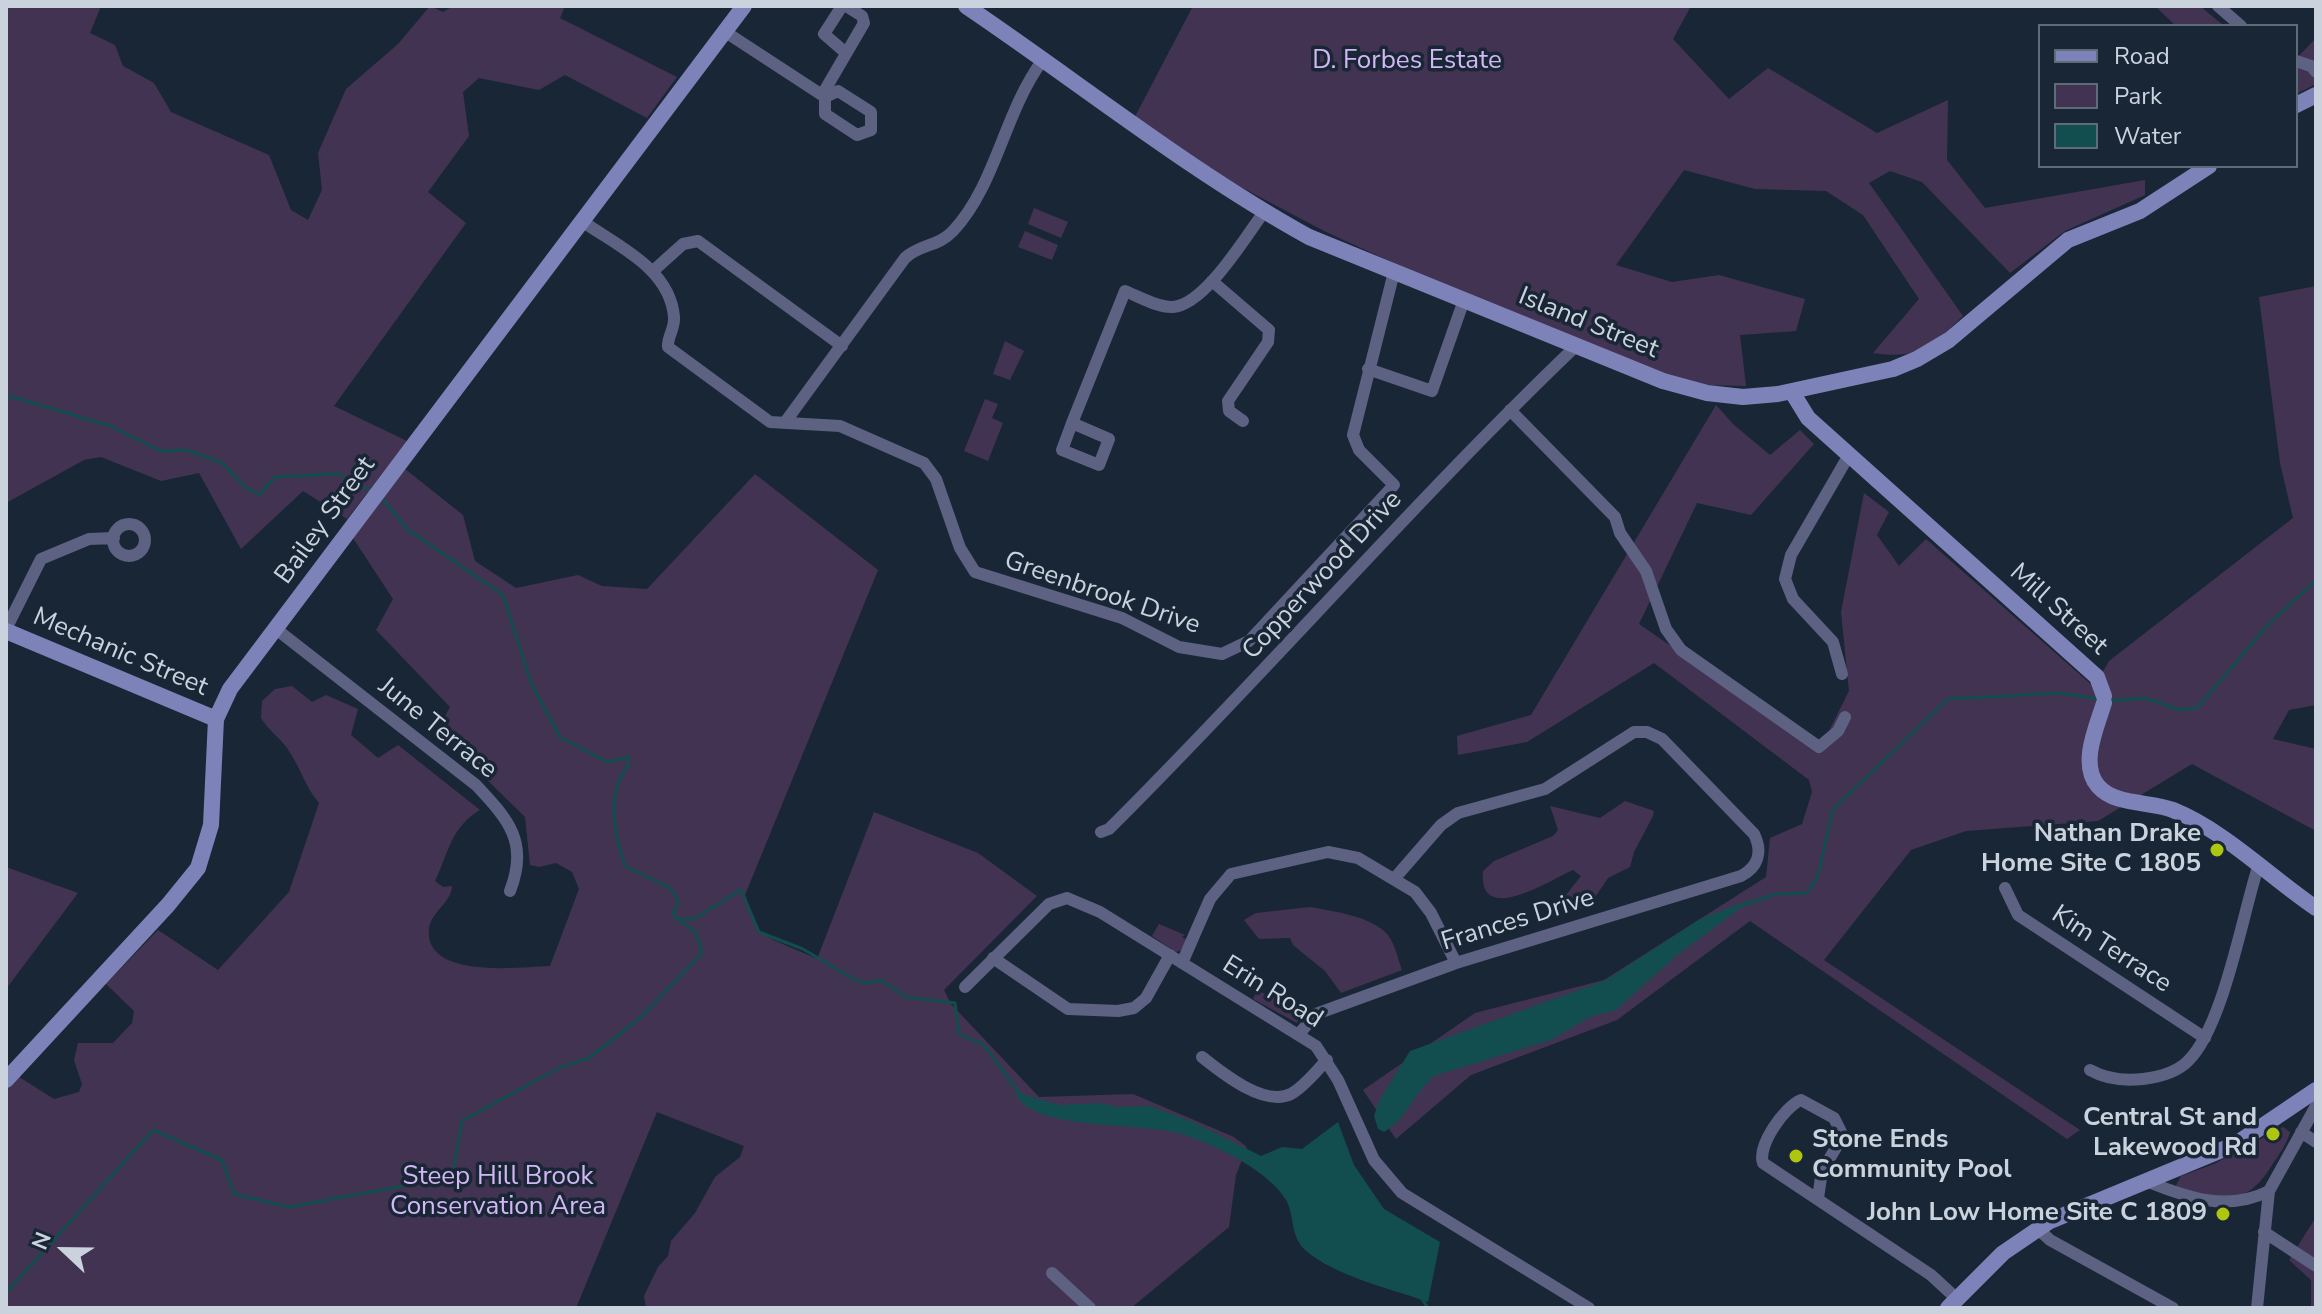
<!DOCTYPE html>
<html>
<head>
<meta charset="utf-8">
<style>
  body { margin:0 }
  #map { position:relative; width:2322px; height:1314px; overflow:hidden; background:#192635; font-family:"Nunito Sans",sans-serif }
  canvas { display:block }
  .frame { position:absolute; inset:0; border:8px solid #cad3dd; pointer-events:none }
  .legend { position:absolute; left:2038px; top:24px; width:260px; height:144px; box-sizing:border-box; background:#192635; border:2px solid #606b78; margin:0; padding:10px 14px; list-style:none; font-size:24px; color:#cad3dd }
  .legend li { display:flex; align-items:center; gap:16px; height:40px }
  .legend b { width:40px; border:2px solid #606b78 }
  .north { position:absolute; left:24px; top:1210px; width:80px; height:80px; -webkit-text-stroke:6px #192635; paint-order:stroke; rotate:292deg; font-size:22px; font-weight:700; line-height:32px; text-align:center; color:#cad3dd }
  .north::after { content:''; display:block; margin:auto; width:28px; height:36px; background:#cad3dd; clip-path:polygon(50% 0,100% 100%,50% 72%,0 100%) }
</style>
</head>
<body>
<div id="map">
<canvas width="2322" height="1314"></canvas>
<div class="frame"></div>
<ul class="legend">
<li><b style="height:10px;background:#7d83b8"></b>Road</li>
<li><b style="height:22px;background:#433353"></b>Park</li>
<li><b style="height:22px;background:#124d4f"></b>Water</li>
</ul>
<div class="north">N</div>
</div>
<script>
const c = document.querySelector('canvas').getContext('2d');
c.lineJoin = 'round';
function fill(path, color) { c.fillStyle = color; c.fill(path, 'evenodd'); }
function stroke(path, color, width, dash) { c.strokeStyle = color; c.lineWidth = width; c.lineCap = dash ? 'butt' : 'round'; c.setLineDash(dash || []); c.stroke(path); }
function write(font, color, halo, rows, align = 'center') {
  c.font = font + ' "Nunito Sans",sans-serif'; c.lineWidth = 7; c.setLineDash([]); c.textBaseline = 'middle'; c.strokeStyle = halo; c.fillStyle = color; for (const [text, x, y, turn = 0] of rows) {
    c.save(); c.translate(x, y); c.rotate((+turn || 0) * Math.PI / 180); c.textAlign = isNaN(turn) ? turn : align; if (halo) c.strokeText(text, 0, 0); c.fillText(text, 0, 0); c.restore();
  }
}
const green = new Path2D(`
  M6,6H101L90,33L115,45L123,66L154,83L171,112L269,155L291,210L308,220L322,190L318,153L346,89L398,44L430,6L443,12L453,6H565L560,18L677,77L647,118L565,75L539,90L479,78L463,92L469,136L428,192L466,223L334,406L407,441L347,519L303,491L241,549L199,473L161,481L101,457L84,460L6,503Z
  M1193,6H1691L1673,39L1729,99L1768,68L1877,133L1948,100L1947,160L1985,208L2145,180V195L2065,231L2010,273L1922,182L1890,171L1869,183L1963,316C1932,346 1918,360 1873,353L1919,299L1863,215L1826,191L1755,189L1684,170L1616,265L1672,282L1719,275L1805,299L1796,331L1740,335L1746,386L1659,384L1326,232L1129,128Z
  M2155,6H2200L2224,26H2176Z
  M2316,38V84L2296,94V59Z
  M1034,208L1068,222L1061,238L1028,224Z
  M1025,231L1058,245L1052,260L1018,247Z
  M2316,286V705L2289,710L2273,739L2316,749V831L2192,764L2098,821L1966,831L1911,850L1824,960L2080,1130L2067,1139L1750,921L1617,1020L1471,1075L1396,1139L1363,1090L1475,1013L1604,980L1766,877L1770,838L1802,824L1812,792L1809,780L1654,663L1527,742L1458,755L1457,736L1531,715L1716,405L1733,424L1770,455L1800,430L1814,444L1751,515L1697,503L1639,624L1820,749L1849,691L1841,612L1864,493L1889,512L1877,535L1899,566L1926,539L2094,687L2109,661L2293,518L2280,463L2259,297Z
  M1005,341L1024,351L1010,380L993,374Z
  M985,399L998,404L992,418L1003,423L988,461L964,451Z
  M400,465L463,515L475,561L516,588L578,575L602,586L647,589L755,474L878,570L745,895C751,907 750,921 759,931C765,938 805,953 817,959L874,812L978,853L1037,896L944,990L951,1004L1039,1097L1133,1094L1234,1137L1247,1147L1236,1175L1229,1227L1131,1308H646L644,1296L658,1267L668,1256L671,1241L695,1213L715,1177L740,1157L744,1146L657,1112L576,1308H6V1086L16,1075L54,1099L79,1092L82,1084L74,1060L78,1043H113L132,1023L134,1011L106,984L158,930L218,970L289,892L319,803C305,787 300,766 287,748C279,737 268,730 261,718L262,701L275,689L292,686L312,702L326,695L358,709L351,735L378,758L398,745L480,810C451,827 449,852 435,881L443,887L452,886C451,903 432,911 429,928C423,980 521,967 550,966L579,889L572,872L556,863L539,867L530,865L525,817L437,731L450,707L376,630L393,599L349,532Z
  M1625,801L1654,811L1653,816L1634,852L1630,867L1608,878L1591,903L1580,909L1565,902L1566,895L1581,876L1573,870C1552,879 1478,928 1483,871L1494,861L1553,836L1558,830L1550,806L1600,818Z
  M6,867L78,893L6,989Z
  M1310,907C1332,911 1372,916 1388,935C1395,944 1398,959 1402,970L1341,993L1325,971L1293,945L1290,938L1259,939L1244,920L1256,913Z
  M1159,924L1185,935L1182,937L1187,940L1181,950L1176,952L1152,936Z
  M1257,991L1274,997L1299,1018L1297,1023L1253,999Z
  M2283,1127L2290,1132C2287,1144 2279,1155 2272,1165C2245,1209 2224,1198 2180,1190L2176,1185L2181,1176L2214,1164Z
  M2316,1217V1308H2311V1280L2289,1260Z`);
const water = new Path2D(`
  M1754,898L1676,956L1616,1010L1590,1017L1551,1040L1434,1076C1415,1092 1406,1120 1384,1132L1378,1129L1374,1116L1380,1099L1410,1051L1606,980L1700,919Z
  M1015,1092L1059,1105L1102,1103L1116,1107L1150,1106L1193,1122L1261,1156L1282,1147L1302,1149L1338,1122L1354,1165L1384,1209L1440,1242L1428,1302C1389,1288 1337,1277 1305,1250C1290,1236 1295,1216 1286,1200C1268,1170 1218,1147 1185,1135C1146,1121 1030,1133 1015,1092Z`);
const stream = new Path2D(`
  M6,395L110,426L161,451L186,450L222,463L246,488L259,495L275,477L339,474L372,492
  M2110,701L2145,698L2180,710L2197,708L2267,626L2316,580
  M1744,905L1776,894L1807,893L1818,876L1833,809L1948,699L2059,693L2099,699
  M682,919H694L741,890L759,932L803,949L855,980L867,983L881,980L906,997L955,1003L959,1034L984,1045L1019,1093
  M6,1293L153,1130L222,1160L234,1194L289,1207L452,1177L462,1121L561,1067L589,1058L641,1017L702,953L696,932L673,916L678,900L670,888L625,866C614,834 606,792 629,764L628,757L607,762L560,737L531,683L503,595L407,529L382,498
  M1422,1299L1428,1308`);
const street = new Path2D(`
  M842,6L824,34L846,53
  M2218,6L2241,26
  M724,31L825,97V114L857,135L871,130V112L838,91L825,97
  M2296,61L2311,66L2316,72
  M822,95L864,23L862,16L846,6
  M582,221C617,246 670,268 674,317C675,329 667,337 668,347L770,422L840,426L924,463L936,479L960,548L975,572L1122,618L1179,647L1222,654L1249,641L1394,485L1359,450L1353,435L1394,272
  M653,271L683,244L698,241L842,346
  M1212,281L1269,330L1268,342L1228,401L1229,411L1243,421
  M1368,369L1432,391L1464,300
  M1510,410L1615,517L1620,533L1646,571L1666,629L1681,650L1819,747L1838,731L1845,717
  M786,421L905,258C920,244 938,247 953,231C996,185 1004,113 1042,61
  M1072,423L1062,450L1099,465L1109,439L1072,423L1125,291C1138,296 1158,308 1173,307C1205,305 1246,236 1264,212
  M113 540a16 16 0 1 1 32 0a16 16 0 1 1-32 0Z
  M6,629L41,559L89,539L114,538
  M276,629L476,785C509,820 529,843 510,891
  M1842,674L1833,642L1793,599L1785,579L1791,555L1849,455
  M1101,832L1109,829C1268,671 1414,501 1576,346
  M2005,888L2018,915L2205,1038
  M993,958L1068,1009L1118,1011L1134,1008L1146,998L1170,955
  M1182,963L1210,899L1231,874L1328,852L1358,858L1415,892L1431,913L1456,963
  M965,987L1049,904L1067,898L1100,912L1316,1046L1338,1080L1374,1160L1402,1193L1589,1308
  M1299,1034L1316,1014L1456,963L1741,876C1758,867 1763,852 1754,834L1662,739L1647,732H1634L1545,789L1458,813L1441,825L1394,879
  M1202,1057C1222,1073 1264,1107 1291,1094C1305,1086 1316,1071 1327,1060
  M2090,1070C2106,1079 2125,1081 2143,1079C2160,1077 2176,1073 2188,1061C2223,1027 2242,917 2258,867
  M2301,1132L2316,1142
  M2146,1181C2188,1198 2227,1212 2269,1191
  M1818,1198L1822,1171L1843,1136L1834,1118L1801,1100C1784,1107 1757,1146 1763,1163L1931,1275L1956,1298
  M2038,1229L2050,1240L2173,1308
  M2264,1232L2316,1266
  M1052,1273L1090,1308
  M2257,1308L2269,1191L2316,1106`);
const secondary = new Path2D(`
  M966,6C1080,83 1188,170 1309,237L1663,381L1707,393L1743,397L1778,394L1893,369L1917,359L1949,340L2068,240L2140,211L2209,166
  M2296,105L2316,95
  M1792,392L1808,418L2097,677L2104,696
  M6,631L216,719
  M2104,703C2097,726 2079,764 2098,786C2115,806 2151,801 2173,810C2225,831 2270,877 2316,908
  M6,1080L168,905L198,868L211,825L216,719L230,689L744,6
  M1948,1308L2003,1253L2050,1221L2236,1144L2316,1090`);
const markers = [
  [2217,850,8,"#adc60f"],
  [2273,1134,8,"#adc60f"],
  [1796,1156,8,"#adc60f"],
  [2223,1214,8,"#adc60f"]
];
const parkNames = [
  ["D. Forbes Estate",1407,62],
  ["Steep Hill Brook",498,1178],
  ["Conservation Area",498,1208]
];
const streetNames = [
  ["Island Street",1588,324,22],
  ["Bailey Street",326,521,-54],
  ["Copperwood Drive",1323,576,-47],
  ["Greenbrook Drive",1102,594,19],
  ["Mill Street",2058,610,42],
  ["Mechanic Street",120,653,23],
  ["June Terrace",437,729,39],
  ["Frances Drive",1518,921,-17],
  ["Kim Terrace",2111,950,33],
  ["Erin Road",1272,993,32]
];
const poiNames = [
  ["Nathan Drake",2201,835],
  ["Home Site C 1805",2201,865],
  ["Central St and",2257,1119],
  ["Lakewood Rd",2257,1149],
  ["Stone Ends",1812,1141,"left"],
  ["Community Pool",1812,1171,"left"],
  ["John Low Home Site C 1809",2207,1214]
];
fill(green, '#433353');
fill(water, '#124d4f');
stroke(stream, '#124d4f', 3);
stroke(street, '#5d6182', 12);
stroke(secondary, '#7d83b8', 16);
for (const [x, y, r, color] of markers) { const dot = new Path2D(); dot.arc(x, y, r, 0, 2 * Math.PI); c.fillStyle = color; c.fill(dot); stroke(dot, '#192635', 3); }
write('26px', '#d3b7f4', '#192635', parkNames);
write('26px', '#cad3dd', '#192635', streetNames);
write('bold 26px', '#cad3dd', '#192635', poiNames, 'right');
</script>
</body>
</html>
